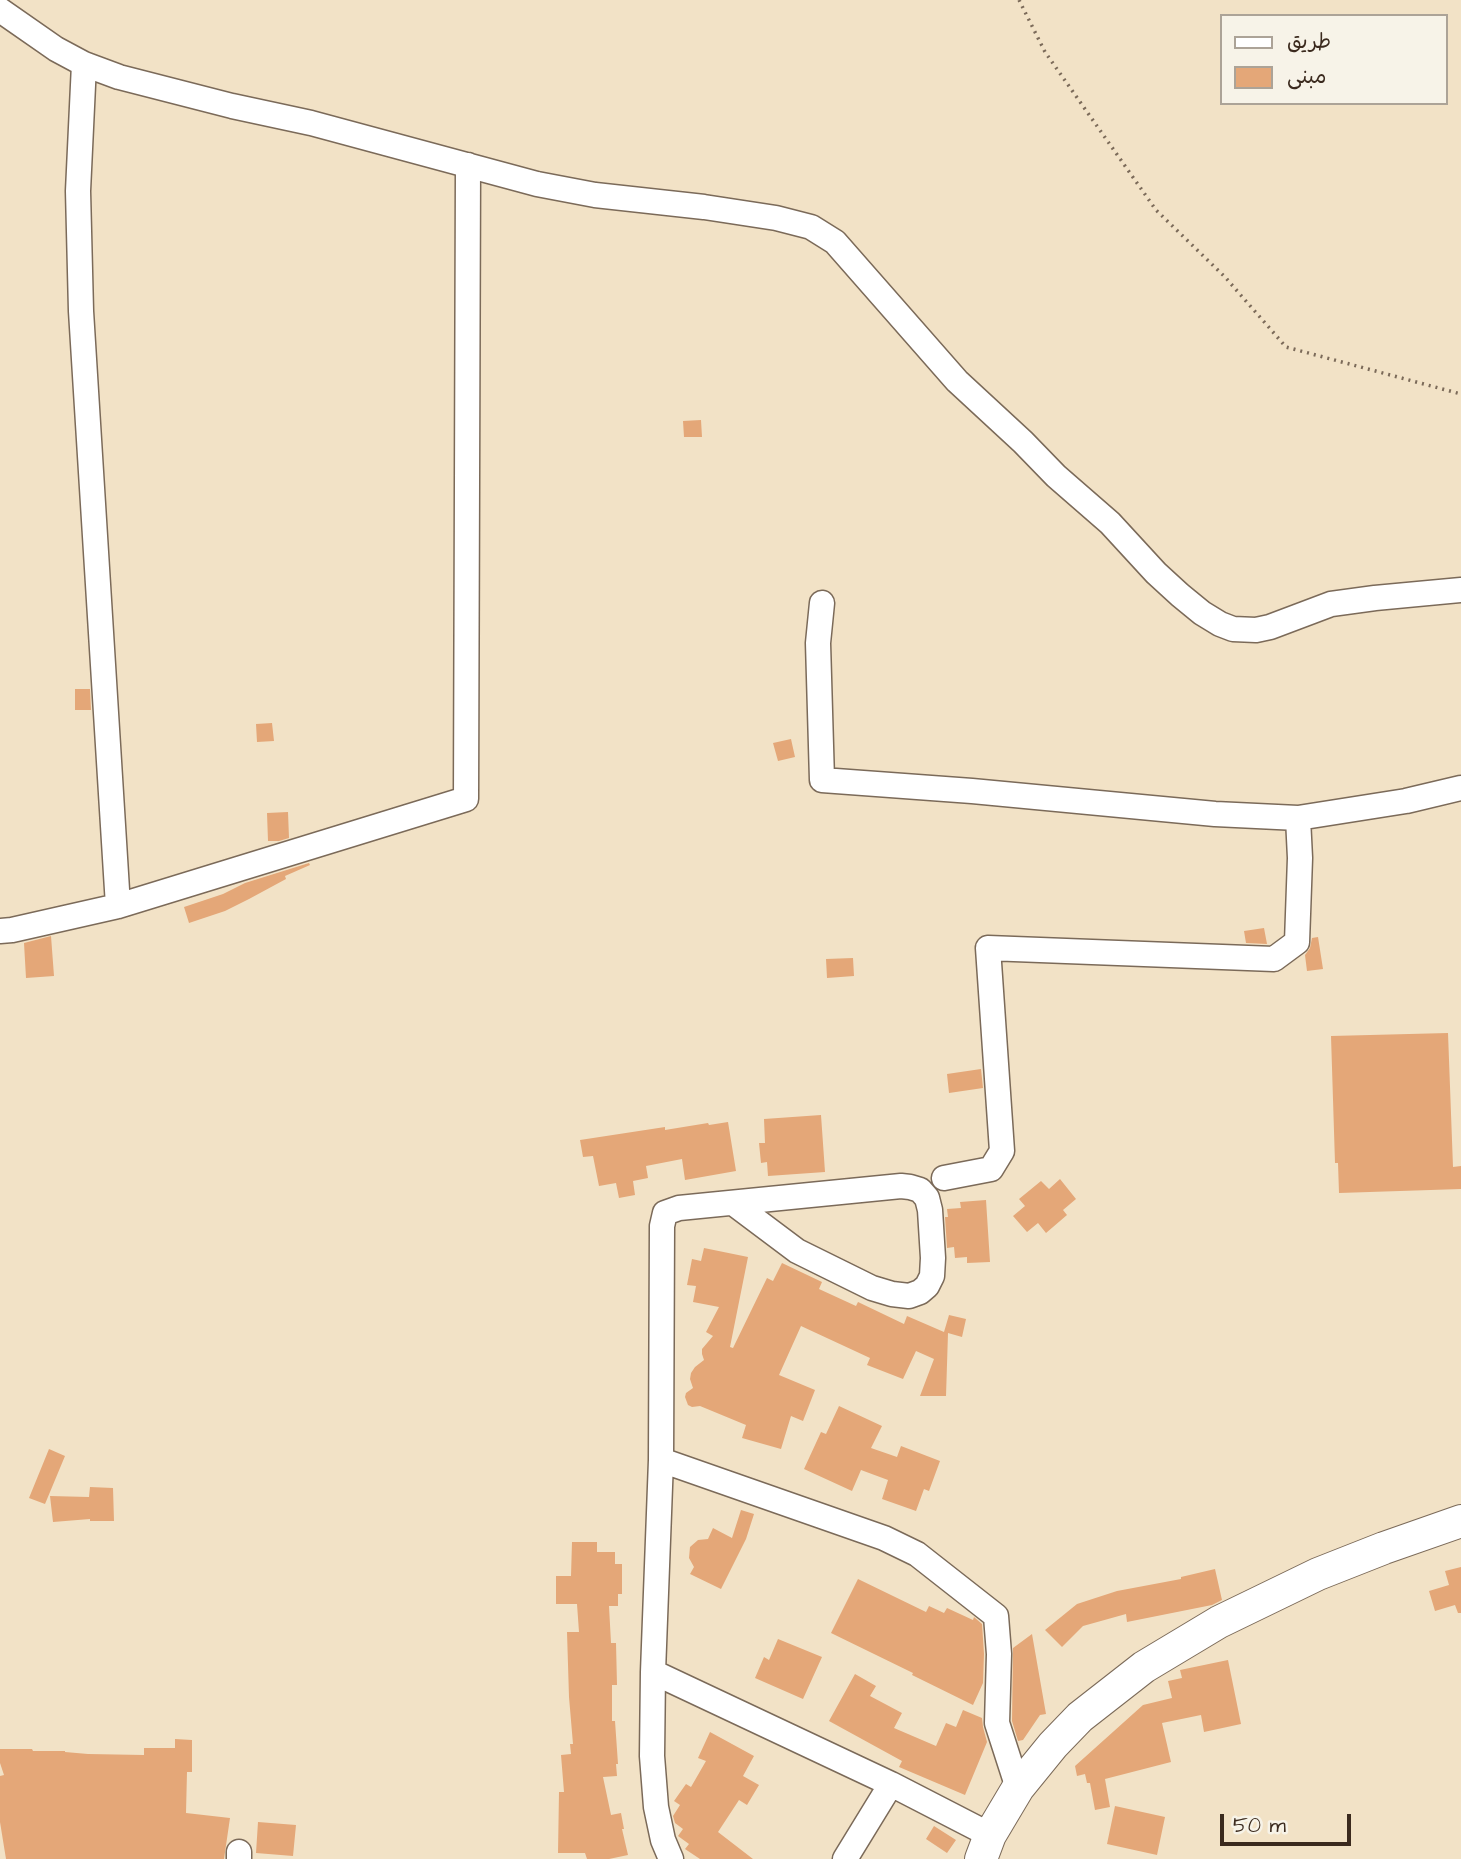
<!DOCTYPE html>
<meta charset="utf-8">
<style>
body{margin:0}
#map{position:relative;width:1461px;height:1859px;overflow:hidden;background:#f2e2c6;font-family:"Architects Daughter","Playpen Sans Arabic",sans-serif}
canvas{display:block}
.legend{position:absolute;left:1220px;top:14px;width:228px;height:91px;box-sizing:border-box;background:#f7f3e8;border:2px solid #aca397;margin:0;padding:9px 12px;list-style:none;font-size:21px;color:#3b2a1e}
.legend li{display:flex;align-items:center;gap:14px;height:35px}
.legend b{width:35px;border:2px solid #aca397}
.scale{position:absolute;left:1220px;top:1814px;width:131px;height:32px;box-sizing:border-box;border:4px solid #3b2a1e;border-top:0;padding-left:9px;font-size:21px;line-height:24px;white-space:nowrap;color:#3b2a1e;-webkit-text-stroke:5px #f7f3e8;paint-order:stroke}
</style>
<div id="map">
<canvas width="1461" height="1859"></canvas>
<ul class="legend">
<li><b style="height:9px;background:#fff"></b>طريق</li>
<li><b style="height:19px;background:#e4a778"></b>مبنى</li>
</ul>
<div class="scale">50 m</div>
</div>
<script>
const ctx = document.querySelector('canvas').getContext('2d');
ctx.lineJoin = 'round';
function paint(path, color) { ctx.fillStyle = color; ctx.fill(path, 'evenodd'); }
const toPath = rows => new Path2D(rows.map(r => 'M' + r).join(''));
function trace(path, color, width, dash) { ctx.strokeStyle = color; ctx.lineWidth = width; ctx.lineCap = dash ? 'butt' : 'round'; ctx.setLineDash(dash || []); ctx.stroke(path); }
const building = toPath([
 [701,420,702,437,684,437,683,421],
 [75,689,90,689,91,710,75,710],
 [272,723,274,741,257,742,256,724],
 [791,739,795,757,778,761,773,743],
 [288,812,289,838,279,841,268,841,267,813],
 [309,863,310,865,285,876,286,879,249,899,225,911,189,923,184,907,223,894,245,883],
 [1264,928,1267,944,1246,943,1244,931],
 [51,936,54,976,26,978,24,943],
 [1318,937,1323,969,1307,971,1305,955,1310,948,1312,938],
 [853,958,854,976,827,978,826,959],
 [1448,1033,1453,1167,1461,1166,1461,1189,1339,1193,1338,1163,1335,1163,1331,1036],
 [981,1069,983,1088,949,1093,947,1074],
 [821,1115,825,1172,768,1176,767,1162,761,1163,759,1143,765,1143,764,1119],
 [728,1122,736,1171,685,1180,682,1159,646,1166,648,1178,633,1181,635,1195,619,1198,616,1183,599,1186,593,1156,583,1157,580,1140,665,1127,665,1130,708,1123,709,1125],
 [1060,1179,1076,1199,1063,1210,1067,1215,1046,1233,1038,1223,1027,1232,1013,1216,1025,1206,1019,1199,1041,1181,1049,1189],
 [986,1200,990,1262,967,1263,967,1257,955,1258,954,1247,947,1248,945,1217,948,1217,947,1209,961,1208,960,1202],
 [704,1248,748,1257,730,1347,733,1348,767,1278,773,1281,782,1263,822,1282,819,1289,856,1306,858,1302,904,1324,907,1316,944,1332,949,1315,966,1319,962,1337,948,1333,946,1396,920,1396,934,1359,916,1351,903,1379,867,1365,870,1358,801,1326,779,1375,815,1390,803,1421,791,1416,781,1449,742,1438,746,1425,700,1406,692,1407,688,1405,685,1397,686,1393,693,1388,690,1379,691,1373,695,1367,704,1360,702,1354,702,1349,713,1336,706,1332,719,1307,693,1302,696,1286,687,1285,692,1259,701,1261],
 [839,1406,882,1426,871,1448,897,1457,901,1446,940,1461,929,1491,924,1489,916,1511,882,1499,888,1480,861,1470,852,1491,804,1469,821,1432,826,1434],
 [49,1449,65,1456,45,1504,29,1498],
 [90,1487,113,1488,114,1521,90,1521,90,1519,53,1522,50,1496,89,1497],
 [741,1510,754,1514,746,1539,721,1589,690,1574,694,1567,689,1558,690,1547,698,1540,708,1539,713,1528,732,1538],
 [572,1542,597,1542,597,1552,615,1552,615,1564,622,1564,622,1594,618,1594,618,1606,609,1606,611,1643,616,1643,617,1685,612,1685,612,1721,615,1721,618,1764,616,1764,617,1776,603,1777,611,1815,621,1813,624,1829,622,1829,628,1855,609,1859,587,1859,585,1853,558,1853,559,1792,564,1792,561,1755,571,1754,570,1744,573,1744,569,1697,567,1632,579,1632,577,1604,556,1604,556,1576,571,1576],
 [1461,1567,1461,1613,1458,1613,1455,1605,1435,1611,1429,1591,1449,1585,1445,1571],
 [1215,1569,1222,1600,1212,1605,1127,1622,1126,1614,1083,1626,1062,1647,1045,1630,1077,1604,1117,1591,1181,1579,1181,1577],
 [858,1579,926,1612,929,1606,944,1613,947,1608,973,1620,974,1617,982,1624,984,1654,983,1683,973,1705,912,1675,913,1673,831,1633],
 [1032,1634,1046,1714,1040,1715,1023,1740,1018,1741,1012,1721,1013,1648],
 [778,1639,822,1657,803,1699,755,1678,764,1657,769,1660],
 [1228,1660,1241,1724,1204,1732,1201,1715,1162,1723,1171,1762,1105,1779,1110,1807,1095,1810,1090,1783,1087,1783,1085,1774,1077,1776,1075,1766,1143,1705,1172,1698,1168,1681,1182,1678,1180,1670],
 [855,1674,876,1686,870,1696,902,1713,894,1728,936,1746,946,1723,956,1727,963,1710,982,1718,983,1727,987,1742,965,1795,899,1767,902,1761,829,1721],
 [710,1732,754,1756,743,1776,759,1785,747,1805,739,1800,718,1832,753,1859,700,1859,685,1849,689,1844,678,1836,683,1829,675,1823,673,1816,680,1805,674,1801,686,1784,691,1787,706,1761,698,1758],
 [175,1739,192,1740,192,1772,187,1772,186,1813,230,1818,224,1859,6,1859,0,1822,0,1776,4,1775,0,1763,0,1749,32,1749,33,1751,65,1751,65,1752,88,1754,144,1755,144,1748,175,1748],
 [1115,1806,1165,1817,1157,1855,1107,1844],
 [258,1822,296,1825,293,1856,256,1853],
 [934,1826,956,1840,947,1853,926,1839]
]);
const path = toPath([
 [1019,0,1045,52,1156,210,1225,277,1286,347,1461,394]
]);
const minor = toPath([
 [0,10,56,49,84,64,119,77,232,106,311,123,537,184,595,195,704,207,776,218,811,227,835,242,957,381,1023,442,1056,476,1110,523,1156,573,1180,595,1202,613,1220,624,1233,629,1256,630,1270,627,1331,604,1375,598,1461,590],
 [84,64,78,191,81,311,118,906],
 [822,603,818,643,822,780,972,791,1215,814,1298,818,1406,801,1461,788],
 [0,931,12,930,118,906,466,799,468,165],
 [944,1178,991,1169,1002,1151,988,948,1274,959,1297,942,1300,858,1298,818],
 [661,1460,884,1538,917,1554,996,1616,999,1654,997,1723,1018,1788],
 [653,1672,891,1784,990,1835],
 [239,1859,239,1852],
 [671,1859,663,1840,656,1807,652,1756,653,1672,661,1460,662,1226,665,1213,679,1208,901,1186,910,1187,920,1190,927,1198,930,1210,933,1258,932,1276,927,1286,920,1292,909,1296,892,1294,872,1288,797,1251,733,1203],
 [845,1859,891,1784]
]);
const major = toPath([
 [981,1859,990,1835,1018,1788,1053,1745,1080,1717,1144,1667,1219,1622,1318,1574,1384,1548,1461,1521]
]);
paint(building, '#e4a778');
trace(minor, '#7b6a59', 27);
trace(major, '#7b6a59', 34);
trace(path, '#7b6a59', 3.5, [2, 5]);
trace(minor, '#fff', 24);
trace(major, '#fff', 32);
</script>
